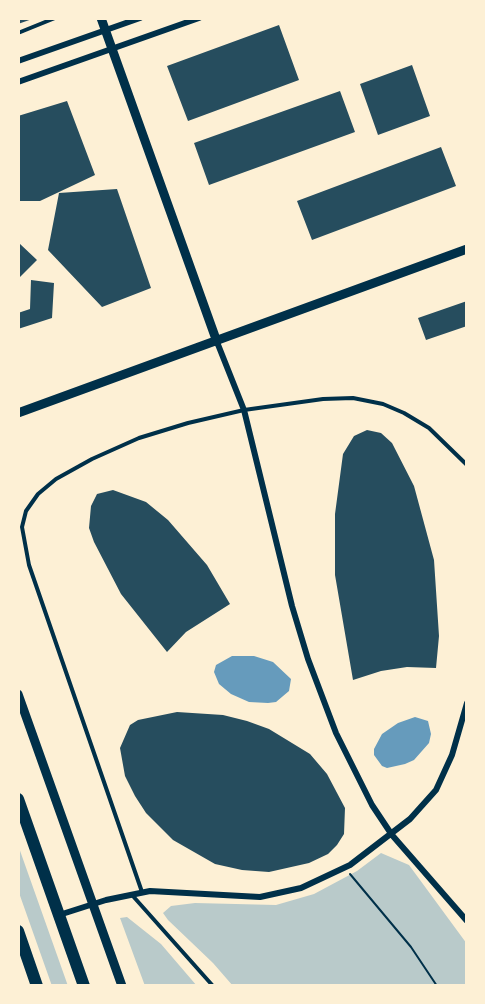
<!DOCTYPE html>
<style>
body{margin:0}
#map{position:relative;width:485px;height:1004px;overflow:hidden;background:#fdf0d5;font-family:"Space Grotesk",sans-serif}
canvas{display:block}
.frame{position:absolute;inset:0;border:20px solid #fdf0d5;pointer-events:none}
</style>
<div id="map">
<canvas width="485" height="1004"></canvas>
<div class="frame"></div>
</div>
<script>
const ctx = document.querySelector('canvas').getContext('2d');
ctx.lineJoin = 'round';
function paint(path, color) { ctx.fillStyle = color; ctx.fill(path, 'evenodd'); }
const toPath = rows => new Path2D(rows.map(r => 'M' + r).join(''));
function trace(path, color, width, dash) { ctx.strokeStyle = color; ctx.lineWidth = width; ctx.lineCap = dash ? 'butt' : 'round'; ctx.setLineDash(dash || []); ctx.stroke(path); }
const green = toPath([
 [18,845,68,986,52,986,18,890],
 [381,853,409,865,467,944,467,986,233,986,213,963,168,920,163,913,171,906,195,903,276,905,314,894,357,871],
 [127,917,161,944,197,986,145,986,120,918]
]);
const water = toPath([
 [232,656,254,656,273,662,291,679,289,691,276,702,268,703,249,702,231,694,219,684,214,672,216,665],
 [415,717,428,721,431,734,429,743,414,760,405,764,387,768,382,766,374,755,374,749,382,734,398,723]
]);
const building = toPath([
 [18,18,35,18,18,24],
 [279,25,299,80,188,121,167,66],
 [412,65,430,116,378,135,360,84],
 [340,91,355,132,209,185,194,143],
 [67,101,95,175,40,201,18,201,18,116],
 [441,147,456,186,312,240,297,201],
 [117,189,151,288,102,307,48,250,59,193],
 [19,243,37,260,18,279,18,244],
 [31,280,54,283,52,318,18,329,18,313,30,309],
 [467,301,467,326,426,340,418,318],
 [367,430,381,433,392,443,414,486,434,560,439,636,436,668,407,667,381,671,353,680,335,575,335,514,343,454,354,436],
 [113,490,146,502,168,520,207,565,230,604,186,632,167,652,121,594,94,542,89,528,91,506,97,494],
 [177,712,223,715,247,721,269,729,310,754,327,774,345,808,344,834,337,845,328,854,309,863,269,872,242,870,215,864,173,840,146,813,135,796,125,776,120,748,130,725,138,720]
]);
const path = toPath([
 [350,874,411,947,437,986]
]);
const service = toPath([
 [18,33,55,18],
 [142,892,29,565,22,527,26,511,38,494,56,479,92,459,139,438,188,423,244,410,323,399,353,398,383,404,404,413,429,428,467,465],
 [132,895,213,986]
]);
const minor = toPath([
 [18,61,140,18],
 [18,82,199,18],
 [217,342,244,410,292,606,308,659,336,733,372,805,392,835,467,921],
 [59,915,106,900,150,891,260,897,301,888,350,865,410,819,436,790,452,755,467,703]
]);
const tertiary = toPath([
 [101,18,217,342],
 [18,413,467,249],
 [18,694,122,986]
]);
const primary = toPath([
 [18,799,84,986],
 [18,931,37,986]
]);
paint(green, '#b9caca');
paint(water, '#669bbc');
paint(building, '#264d5e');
trace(path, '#003049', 2);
trace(service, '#003049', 4);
trace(minor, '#003049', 6);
trace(tertiary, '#003049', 9);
trace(primary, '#003049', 12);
</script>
